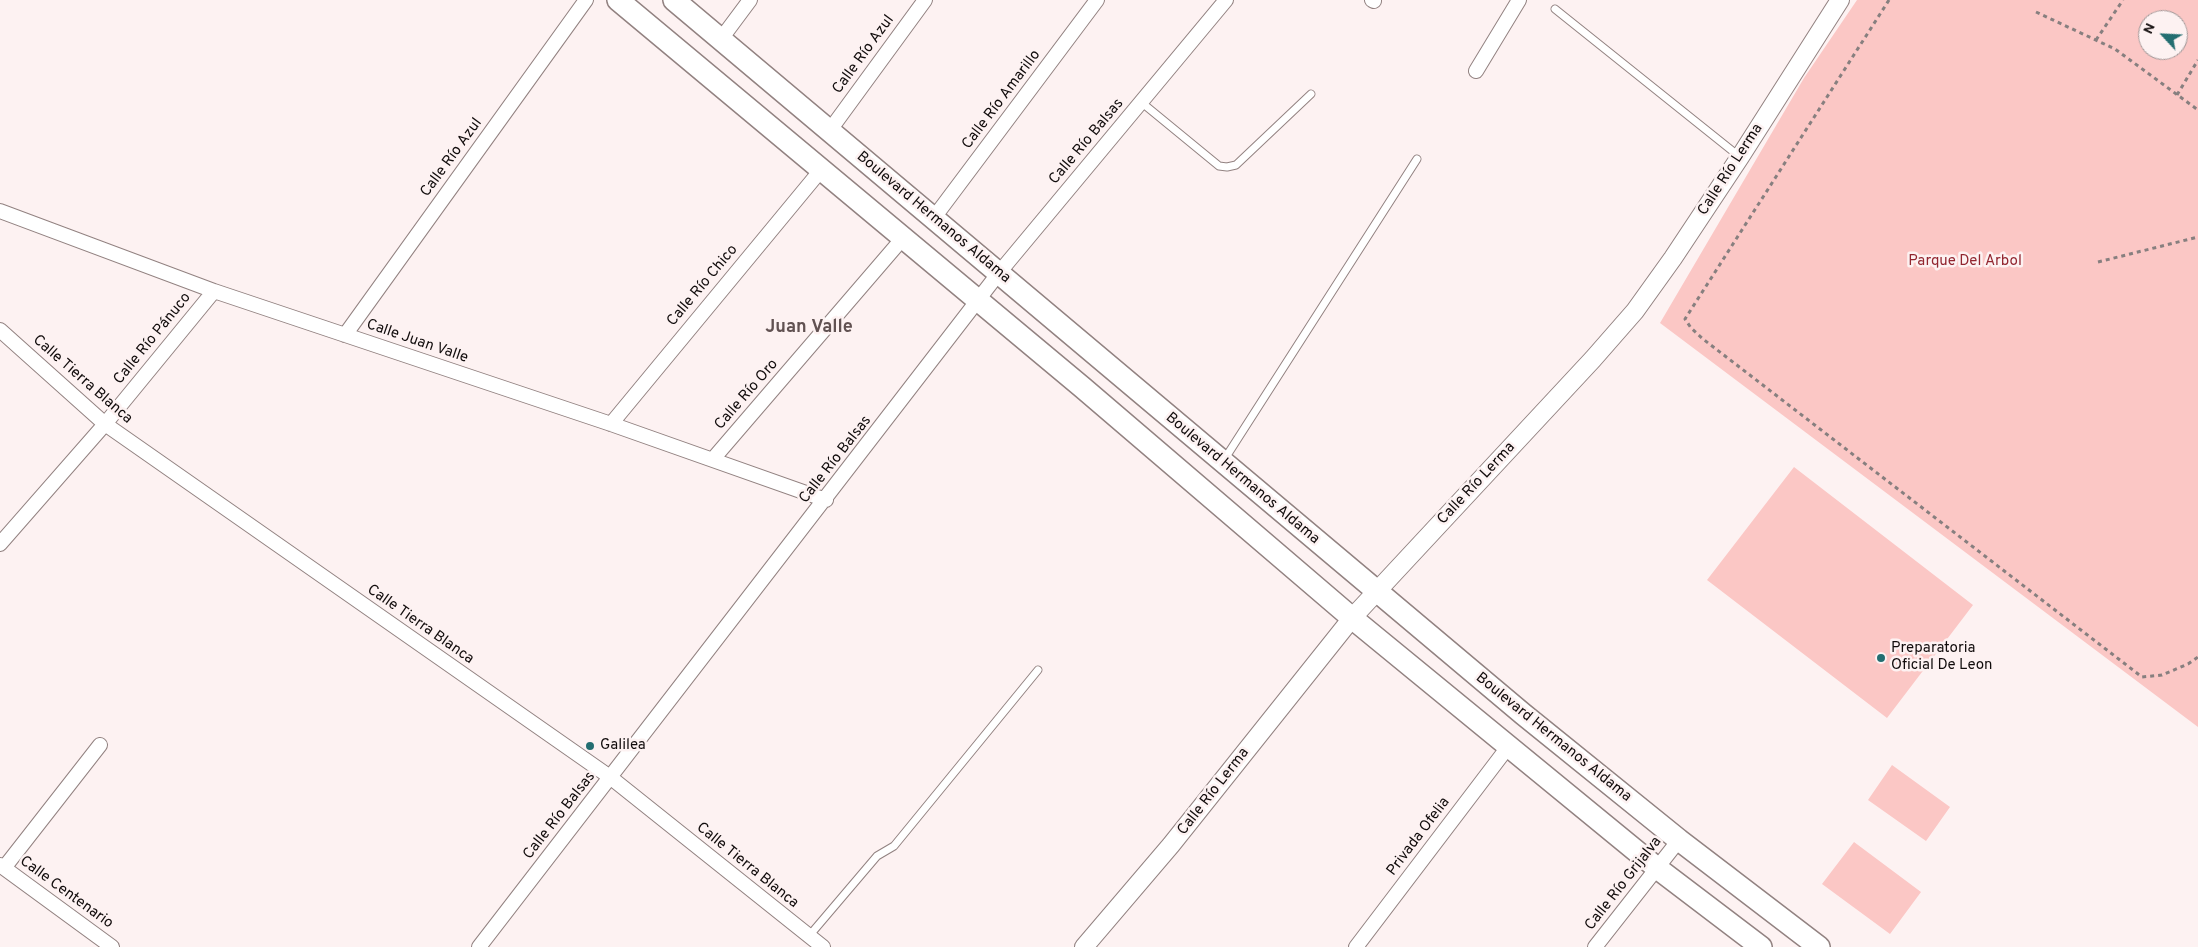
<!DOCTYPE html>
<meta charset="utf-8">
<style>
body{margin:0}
#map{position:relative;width:2198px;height:947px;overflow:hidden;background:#fdf2f2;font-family:Overpass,sans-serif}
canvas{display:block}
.north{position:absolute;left:2138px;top:10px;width:50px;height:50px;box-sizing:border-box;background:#fdf2f2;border:1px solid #9f9696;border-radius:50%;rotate:295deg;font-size:14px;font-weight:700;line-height:20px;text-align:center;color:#110c0c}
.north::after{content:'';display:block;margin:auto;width:18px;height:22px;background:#236e71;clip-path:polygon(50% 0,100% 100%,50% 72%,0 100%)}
</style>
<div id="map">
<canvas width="2198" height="947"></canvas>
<div class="north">N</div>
</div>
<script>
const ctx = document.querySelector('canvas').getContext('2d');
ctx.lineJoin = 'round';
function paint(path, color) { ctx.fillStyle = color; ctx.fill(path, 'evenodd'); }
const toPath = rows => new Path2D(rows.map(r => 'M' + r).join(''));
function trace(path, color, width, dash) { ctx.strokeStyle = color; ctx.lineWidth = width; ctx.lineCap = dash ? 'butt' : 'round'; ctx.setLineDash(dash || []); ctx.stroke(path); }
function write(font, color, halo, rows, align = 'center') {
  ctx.font = font + ' Overpass,sans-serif'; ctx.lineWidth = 5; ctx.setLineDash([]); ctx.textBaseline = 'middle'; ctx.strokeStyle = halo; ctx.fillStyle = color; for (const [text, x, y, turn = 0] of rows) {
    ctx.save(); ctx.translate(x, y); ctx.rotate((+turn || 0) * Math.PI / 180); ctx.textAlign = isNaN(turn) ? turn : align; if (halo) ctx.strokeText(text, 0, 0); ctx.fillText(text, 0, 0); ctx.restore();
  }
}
const green = toPath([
 [1857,0,2198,0,2198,727,1660,323,1804,78],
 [2148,20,2178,20,2178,50,2148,50],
 [1794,467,1973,605,1887,718,1707,580],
 [1892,765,1950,807,1926,841,1868,800],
 [1854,842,1921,892,1890,934,1822,884]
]);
const path = toPath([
 [1889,0,1685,319,1691,328,1703,339,2142,677,2162,675,2188,664,2198,657],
 [2036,12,2115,49,2198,110],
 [2096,40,2123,0],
 [2177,95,2198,60],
 [2098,262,2198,237]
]);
const service = toPath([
 [1555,9,1740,157],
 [1141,102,1219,166,1227,167,1236,165,1311,94],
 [1224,460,1417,159],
 [809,936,877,856,894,846,1038,670]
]);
const minor = toPath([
 [1372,0,1374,1],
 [721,39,750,0],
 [1476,71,1519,0],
 [830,130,925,0],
 [0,211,214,291,611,424,826,500],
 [933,219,1097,0],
 [0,330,105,424,610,777,823,947],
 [345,335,586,0],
 [611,424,821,170],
 [713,459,903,238],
 [0,544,105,424,214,291],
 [0,865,112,947],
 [4,868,100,745],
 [479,947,998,274,1226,0],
 [1356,947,1508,747],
 [1595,947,1679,840]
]);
const tertiary = toPath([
 [1084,947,1171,845,1352,618,1593,359,1635,311,1673,258,1740,157,1840,0]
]);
const primary = toPath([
 [618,0,1082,387,1352,618,1657,868,1761,947],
 [674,0,1523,714,1679,840,1819,947]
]);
const markers = [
 [1881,658,5,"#236e71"],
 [590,746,5,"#236e71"]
];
const streetNames = [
 ["Calle Río Azul",864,55,-54],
 ["Calle Río Amarillo",1002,100,-53],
 ["Calle Río Balsas",1087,142,-50],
 ["Calle Río Azul",452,158,-54],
 ["Calle Río Lerma",1731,170,-57],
 ["Boulevard Hermanos Aldama",933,218,40],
 ["Calle Río Chico",703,286,-50],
 ["Calle Río Pánuco",153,339,-51],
 ["Calle Juan Valle",417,342,19],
 ["Calle Tierra Blanca",82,380,41],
 ["Calle Río Oro",747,395,-49],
 ["Calle Río Balsas",836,460,-52],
 ["Boulevard Hermanos Aldama",1242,479,40],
 ["Calle Río Lerma",1477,484,-47],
 ["Calle Tierra Blanca",420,625,35],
 ["Boulevard Hermanos Aldama",1553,738,39],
 ["Calle Río Lerma",1214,792,-52],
 ["Calle Río Balsas",560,816,-52],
 ["Privada Ofelia",1419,837,-53],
 ["Calle Tierra Blanca",747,866,39],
 ["Calle Río Grijalva",1624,884,-52],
 ["Calle Centenario",66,893,36]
];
const parkNames = [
 ["Parque Del Arbol",1965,262]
];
const poiNames = [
 ["Preparatoria",1891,649],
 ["Oficial De Leon",1891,666],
 ["Galilea",600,746]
];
const quarterNames = [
 ["Juan Valle",809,328]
];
paint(green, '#fbc7c5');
trace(service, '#928281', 9);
trace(minor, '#928281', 16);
trace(tertiary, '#928281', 20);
trace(primary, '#928281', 24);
trace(path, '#877f7f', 3, [4, 4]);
trace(service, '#fff', 7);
trace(minor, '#fff', 14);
trace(tertiary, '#fff', 18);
trace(primary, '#fff', 21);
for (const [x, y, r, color] of markers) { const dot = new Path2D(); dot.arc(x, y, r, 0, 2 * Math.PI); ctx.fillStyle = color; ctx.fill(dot); trace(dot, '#fdf2f2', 2); }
write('15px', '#110c0c', '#fdf2f2', streetNames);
write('15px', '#922630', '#fdf2f2', parkNames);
write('15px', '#110c0c', '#fdf2f2', poiNames, 'left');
write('bold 18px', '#615252', '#fdf2f2', quarterNames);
</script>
